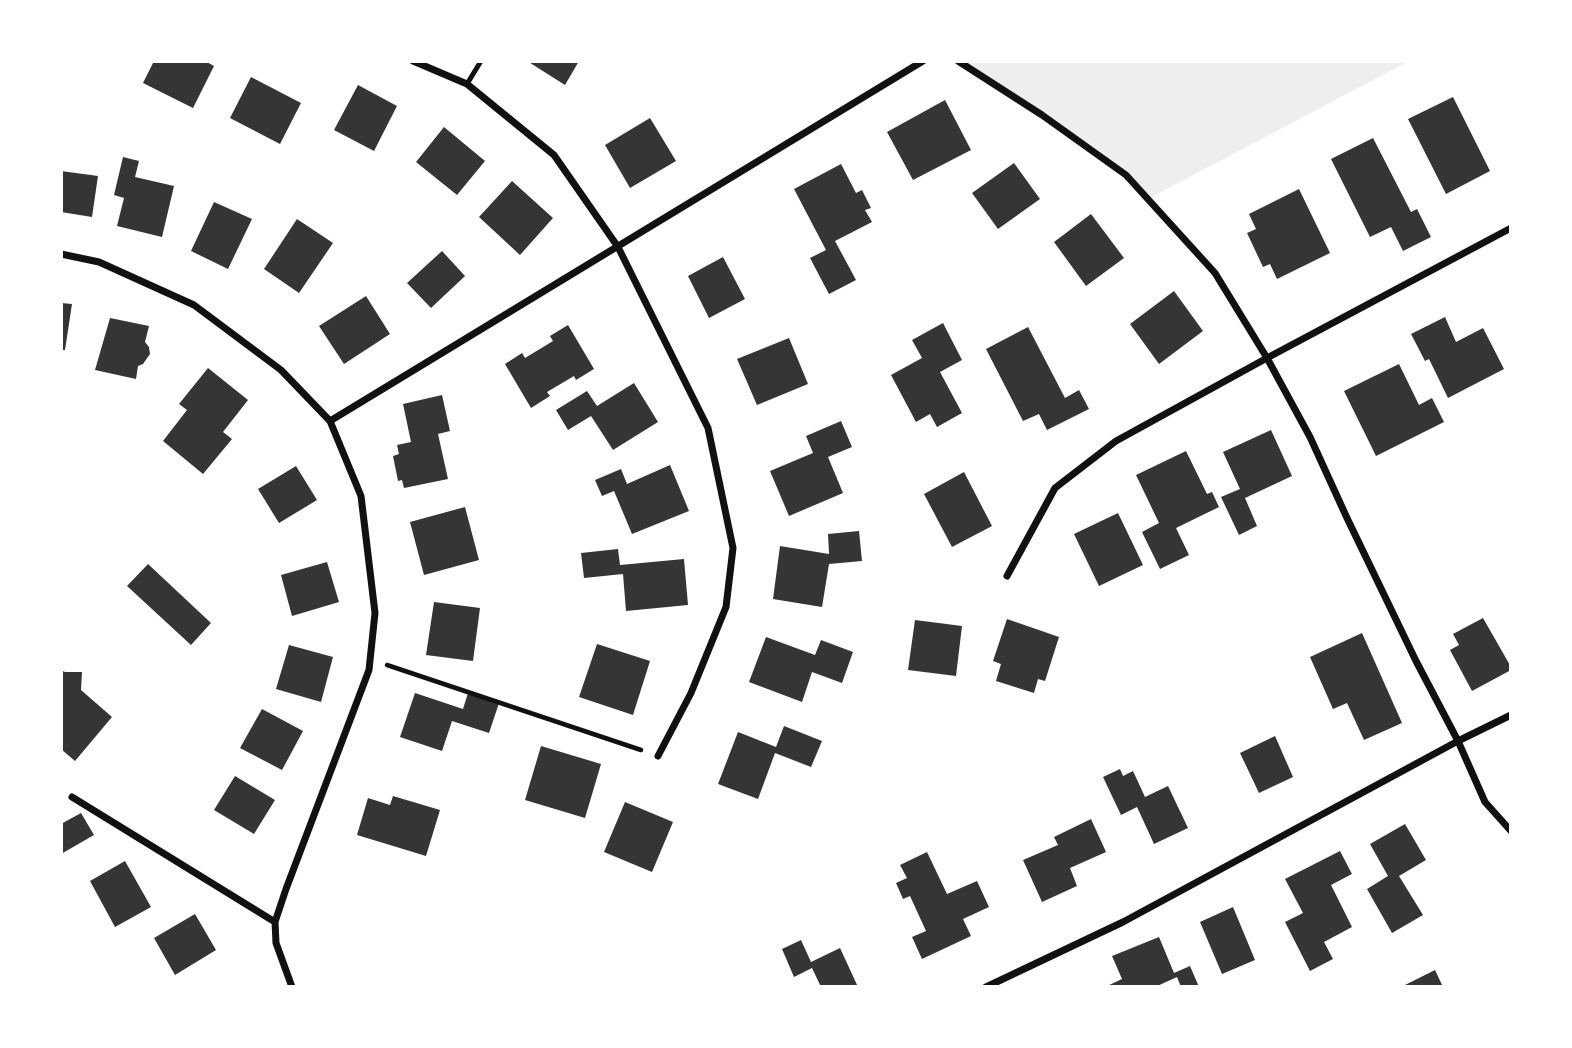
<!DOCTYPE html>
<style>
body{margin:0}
#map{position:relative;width:1572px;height:1048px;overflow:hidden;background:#fff;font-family:Manrope,sans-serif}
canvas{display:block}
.frame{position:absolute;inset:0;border:63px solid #fff;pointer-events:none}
</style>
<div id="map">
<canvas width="1572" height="1048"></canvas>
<div class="frame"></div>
</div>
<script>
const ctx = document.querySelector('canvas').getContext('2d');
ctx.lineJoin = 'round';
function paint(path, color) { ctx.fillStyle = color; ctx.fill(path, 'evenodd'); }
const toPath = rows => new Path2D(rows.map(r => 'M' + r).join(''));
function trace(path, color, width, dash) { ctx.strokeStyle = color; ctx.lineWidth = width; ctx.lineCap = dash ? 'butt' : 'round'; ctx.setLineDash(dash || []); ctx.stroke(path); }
const green = toPath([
 [965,61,1409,61,1146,200,1096,149,974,75]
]);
const building = toPath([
 [154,61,205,61,214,66,193,108,143,83],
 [527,61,579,61,565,85],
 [251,77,301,103,280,144,230,118],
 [358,85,397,106,374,151,334,130],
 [1453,97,1490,171,1446,194,1408,119],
 [945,100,971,150,913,180,887,132],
 [650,118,676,161,630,188,605,145],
 [444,127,485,161,457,195,416,162],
 [1373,138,1411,212,1417,209,1431,237,1403,251,1391,227,1370,237,1331,159],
 [123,157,139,161,135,177,174,186,162,237,117,226,124,198,114,195],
 [1014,163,1040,199,998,229,972,193],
 [841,164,856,193,862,190,871,208,865,210,872,222,835,241,856,280,829,294,810,258,826,250,794,189],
 [61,171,98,176,92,217,61,212],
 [512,181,553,218,520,255,479,217],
 [1299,189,1330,253,1277,279,1270,264,1263,267,1247,233,1256,229,1249,214],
 [214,202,252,219,228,269,191,251],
 [1091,214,1124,258,1086,286,1054,242],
 [297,219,333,243,299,293,264,269],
 [442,251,465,276,431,308,407,283],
 [723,257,745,299,709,318,688,276],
 [1174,291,1203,331,1159,364,1130,324],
 [366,296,390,334,344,364,319,326],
 [61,303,72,304,65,350,61,350],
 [1445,317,1456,342,1483,328,1504,369,1448,398,1429,359,1425,361,1411,334],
 [110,318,149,326,145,342,149,347,150,354,143,364,138,366,136,379,95,370],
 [943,323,962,360,940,372,962,413,937,427,930,414,916,422,891,375,922,358,912,340],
 [568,325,594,369,576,380,574,376,547,392,550,396,531,408,505,364,522,353,525,358,553,341,550,336],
 [1028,327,1065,398,1079,390,1089,409,1047,430,1039,414,1023,421,986,349],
 [789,338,808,384,757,405,737,359],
 [1399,364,1419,405,1432,398,1444,422,1376,456,1344,391],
 [208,368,248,400,223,432,232,439,203,474,163,441,187,410,179,404],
 [634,383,658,422,613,450,591,416,568,430,556,410,587,391,597,406],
 [442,395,450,431,438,434,448,479,404,488,402,480,398,481,393,456,399,454,397,445,411,442,403,404],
 [841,421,852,447,828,457,843,493,789,516,770,471,813,453,806,436],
 [1271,430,1292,476,1245,498,1257,526,1239,535,1221,497,1240,489,1223,452],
 [1186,451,1207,494,1212,492,1219,507,1176,528,1189,555,1160,569,1142,532,1159,523,1136,475],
 [670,465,689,511,632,534,614,491,602,496,595,480,621,469,627,484],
 [296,466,317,500,279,523,258,489],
 [964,472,992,526,952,547,924,494],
 [465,507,479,560,424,575,410,522],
 [1118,513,1143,565,1099,586,1074,534],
 [859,531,862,561,829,564,822,607,773,599,780,546,829,554,828,534],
 [618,549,620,565,684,559,688,605,626,611,623,574,584,578,581,553],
 [327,562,339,602,292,616,281,575],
 [148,564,211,623,191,645,127,586],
 [434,602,480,608,473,661,426,655],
 [1483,618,1511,667,1511,670,1472,691,1450,650,1459,645,1453,634],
 [1007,619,1059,637,1045,681,1038,679,1034,693,996,681,1001,664,993,661],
 [915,620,962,626,956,676,908,670],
 [1362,633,1402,723,1364,740,1347,703,1333,709,1310,657],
 [766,637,815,655,821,640,853,652,842,683,812,672,802,702,749,682],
 [597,644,650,661,633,715,579,697],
 [289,645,333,657,321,702,276,689],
 [61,670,65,672,82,672,81,690,112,717,75,761,61,749],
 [415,693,463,709,468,693,499,703,489,733,452,721,442,751,400,737],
 [262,709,303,731,282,770,240,748],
 [784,726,822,741,811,767,775,753,758,799,718,784,738,732,776,747],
 [1275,736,1293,777,1259,793,1240,753],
 [541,746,601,764,585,818,525,800],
 [1120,769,1123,776,1133,771,1145,797,1168,786,1188,828,1154,844,1137,807,1121,815,1103,777],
 [235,776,275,800,254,834,214,810],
 [393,796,440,810,426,856,357,835,368,798,390,805],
 [625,802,673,822,652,872,604,852],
 [81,813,94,835,61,854,61,824],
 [1091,819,1106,852,1070,868,1077,886,1042,902,1023,860,1058,845,1054,837],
 [1405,824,1426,860,1399,876,1423,915,1392,933,1367,889,1388,876,1370,844],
 [1340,851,1352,874,1331,885,1352,927,1324,942,1333,959,1310,971,1285,922,1303,913,1285,879],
 [927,852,947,894,977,881,989,907,963,919,971,936,922,959,912,937,926,931,910,896,903,899,896,883,907,878,900,865],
 [125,861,151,907,115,927,90,881],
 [1233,907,1255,960,1222,974,1200,922],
 [195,914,216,950,175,975,154,938],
 [1159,937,1174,973,1190,966,1199,987,1181,987,1177,977,1155,987,1105,987,1122,979,1112,956],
 [801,940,811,962,840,948,858,987,821,987,812,968,794,977,782,949],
 [1435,970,1443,987,1401,987]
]);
const path = toPath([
 [387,665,641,750]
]);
const service = toPath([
 [467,84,481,61]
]);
const minor = toPath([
 [413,61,467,84,554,155,618,247,708,428,733,548,726,607,691,693,658,756],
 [958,61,1042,115,1126,175,1215,273,1267,358,1310,437,1347,518,1416,661,1458,741,1485,802,1511,831],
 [61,254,99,262,194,305,281,370,330,421,361,496,375,613,369,670,286,889,275,922,276,943,292,987],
 [330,421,923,61],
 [1007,576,1055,488,1116,441,1267,358,1511,228],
 [72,797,275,922],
 [986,987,1123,922,1458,741,1511,715]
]);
paint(green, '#eee');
paint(building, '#353535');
trace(path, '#111', 4.5);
trace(service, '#111', 5);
trace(minor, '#111', 7);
</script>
